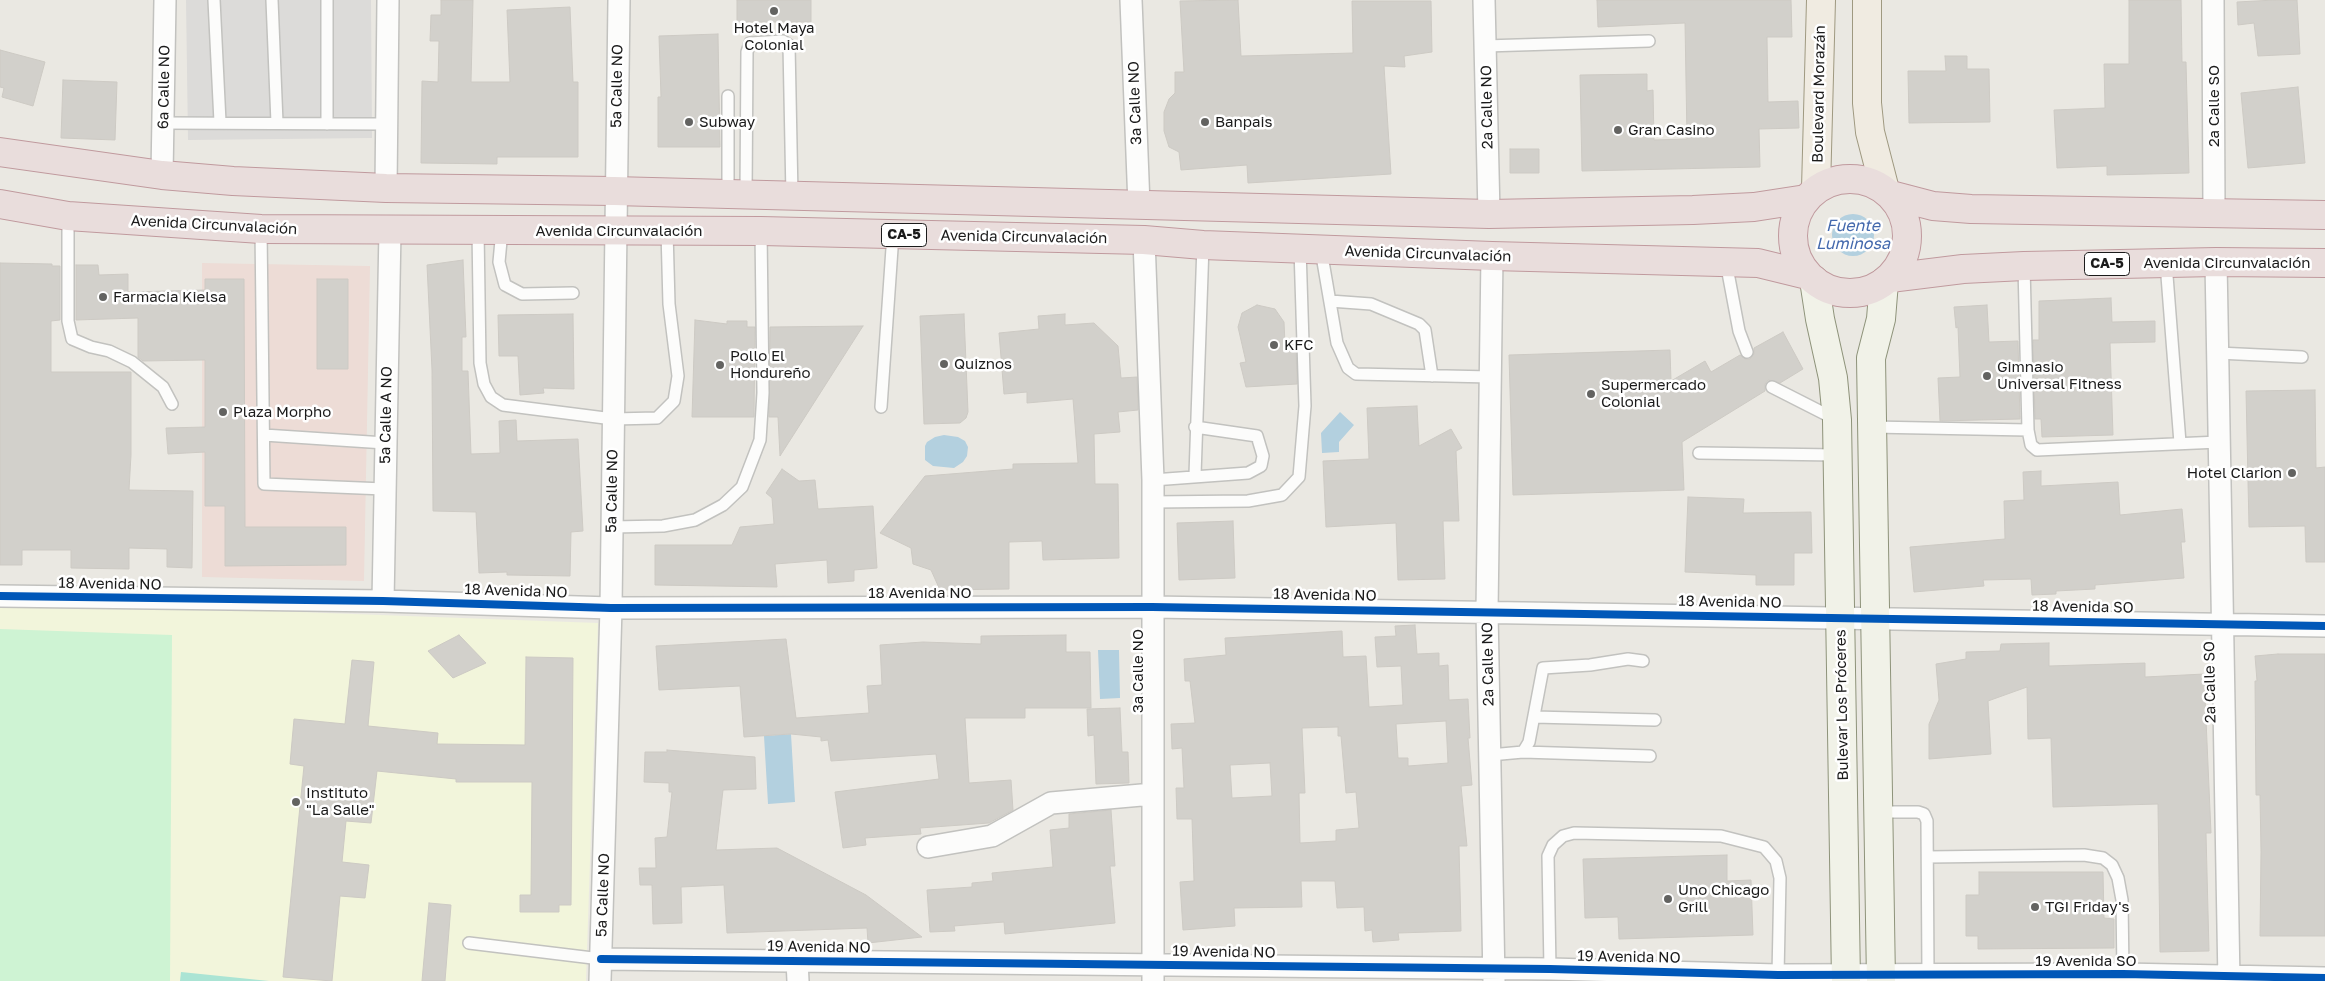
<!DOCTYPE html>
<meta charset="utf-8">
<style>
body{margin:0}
canvas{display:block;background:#eae8e2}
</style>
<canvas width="2325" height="981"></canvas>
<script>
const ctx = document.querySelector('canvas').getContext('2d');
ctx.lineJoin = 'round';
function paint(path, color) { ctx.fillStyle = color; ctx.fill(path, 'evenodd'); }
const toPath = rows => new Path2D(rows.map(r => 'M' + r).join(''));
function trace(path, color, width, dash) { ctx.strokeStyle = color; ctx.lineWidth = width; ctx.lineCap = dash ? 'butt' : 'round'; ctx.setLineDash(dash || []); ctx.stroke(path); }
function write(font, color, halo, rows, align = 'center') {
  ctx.font = font + ' "Golos Text",sans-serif'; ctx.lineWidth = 5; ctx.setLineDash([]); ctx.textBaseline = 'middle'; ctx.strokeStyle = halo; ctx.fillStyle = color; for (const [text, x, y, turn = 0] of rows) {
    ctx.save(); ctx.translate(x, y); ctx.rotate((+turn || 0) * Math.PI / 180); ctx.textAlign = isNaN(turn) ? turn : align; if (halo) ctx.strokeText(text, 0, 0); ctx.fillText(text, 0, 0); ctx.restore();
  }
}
const commercial = toPath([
 [202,263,370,266,364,581,202,577]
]);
const education = toPath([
 [0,601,598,623,586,981,0,981]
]);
const park = toPath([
 [0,629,172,635,170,981,0,981]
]);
const pitch = toPath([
 [181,972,269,981,180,981]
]);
const parking = toPath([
 [186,0,371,0,372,138,188,140]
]);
const water = toPath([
 '1832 235a21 21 0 1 1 42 0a21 21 0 1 1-42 0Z',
 [1340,412,1354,425,1339,442,1339,452,1322,453,1321,433],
 [944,435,958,437,965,441,968,447,967,456,963,462,954,468,933,466,925,460,925,446,927,442,935,437],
 [1098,650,1119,650,1120,698,1100,699],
 [791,734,795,802,768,804,764,736]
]);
const building = toPath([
 [441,0,473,0,471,82,510,82,507,10,570,7,573,82,578,82,578,157,497,157,497,164,421,163,422,81,438,82,439,41,430,41,431,15,441,15,441,0],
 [737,0,811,0,811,22,737,22,737,0],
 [1238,0,1241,56,1353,53,1352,1,1431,1,1432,52,1404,56,1405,67,1384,66,1391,174,1248,183,1247,165,1181,170,1179,152,1169,147,1164,131,1164,112,1169,99,1175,93,1175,72,1184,72,1180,1,1238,0],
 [1597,0,1791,0,1792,37,1767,37,1768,102,1798,101,1799,128,1759,129,1760,167,1582,171,1580,75,1647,74,1647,91,1653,90,1654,140,1687,139,1685,23,1598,27,1597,0],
 [2129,0,2181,0,2182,62,2186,62,2189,173,2107,175,2107,166,2057,168,2054,110,2105,108,2104,64,2129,64,2129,0],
 [2275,0,2297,0,2300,54,2258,56,2254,23,2238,25,2237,2,2275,0],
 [718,34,720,147,658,147,658,97,661,97,659,36,718,34],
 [0,50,45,62,33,106,2,97,4,88,0,87,0,50],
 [1945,56,1967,56,1967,69,1989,69,1990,122,1909,123,1908,71,1946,71,1945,56],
 [63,80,117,82,115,140,61,138,63,80],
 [2298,87,2305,163,2248,168,2241,93,2298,87],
 [1510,149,1539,149,1539,173,1510,173,1510,149],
 [463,260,466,337,462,337,462,371,468,371,471,454,500,453,499,421,516,420,517,441,578,439,583,531,571,532,570,576,507,575,507,572,479,573,476,512,433,511,432,370,427,265,463,260],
 [0,263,52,264,52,266,60,266,60,320,51,321,51,372,131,372,131,455,129,490,193,491,192,568,167,567,167,549,129,548,129,569,71,568,71,550,22,550,22,565,0,565,0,263],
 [76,265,98,265,99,275,128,274,128,292,205,290,205,279,244,279,245,527,346,527,346,565,225,566,225,506,205,506,205,452,168,454,166,428,205,427,205,360,143,361,138,357,138,318,76,320,76,265],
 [317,279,348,279,348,369,317,369,317,279],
 [2111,298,2112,322,2155,321,2155,342,2110,343,2113,435,2042,437,2041,419,2035,419,2033,340,2039,340,2039,301,2111,298],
 [1257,305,1275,309,1284,322,1285,344,1296,344,1297,384,1246,387,1240,363,1246,362,1238,327,1242,313,1257,305],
 [1987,305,1989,342,2018,341,2020,419,1940,421,1938,378,1960,377,1958,327,1956,328,1954,307,1987,305],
 [573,314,574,389,543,388,544,393,520,395,518,356,499,356,498,315,573,314],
 [964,314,968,412,966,418,960,423,924,424,920,316,964,314],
 [1065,314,1065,325,1094,323,1118,346,1121,378,1137,377,1138,410,1118,412,1120,432,1094,434,1095,484,1118,484,1119,558,1043,560,1042,541,1009,542,1009,589,940,590,931,570,913,564,911,548,880,533,925,476,1013,469,1013,464,1078,463,1073,399,1027,403,1027,392,1004,394,999,333,1039,329,1038,316,1065,314],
 [695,320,727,324,727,321,747,321,747,327,755,327,754,417,692,417,695,320],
 [863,326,840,362,780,456,778,417,769,417,770,327,863,326],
 [1783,332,1803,369,1780,383,1768,380,1765,384,1765,391,1682,442,1684,490,1513,495,1509,355,1670,350,1671,381,1705,361,1711,372,1740,355,1745,359,1750,359,1754,354,1754,348,1783,332],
 [2315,390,2316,468,2325,467,2325,562,2306,562,2305,526,2249,527,2246,391,2315,390],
 [1417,406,1419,446,1451,429,1462,448,1456,451,1459,521,1443,521,1445,579,1398,580,1396,523,1326,527,1323,461,1369,459,1367,408,1417,406],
 [782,469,799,481,815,480,818,509,873,506,877,568,854,570,854,581,828,583,827,560,775,564,777,587,655,585,655,545,732,545,740,527,774,524,772,498,766,493,782,469],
 [2041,471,2041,486,2118,482,2120,515,2182,509,2185,542,2181,542,2184,578,2095,585,2095,589,2056,591,2056,594,2032,595,2031,579,1983,580,1984,586,1914,592,1910,547,2005,539,2004,501,2024,500,2023,472,2041,471],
 [1688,497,1744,499,1743,513,1811,512,1812,553,1794,553,1794,585,1756,585,1756,575,1685,572,1688,497],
 [1233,521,1235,578,1179,580,1177,523,1233,521],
 [1415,625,1417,654,1439,653,1439,666,1448,665,1449,700,1468,699,1470,738,1468,738,1472,785,1461,786,1467,846,1459,846,1461,931,1398,933,1399,940,1373,942,1372,930,1365,931,1364,907,1337,908,1335,881,1301,881,1302,907,1234,908,1235,926,1183,930,1180,882,1194,881,1192,819,1177,819,1176,788,1184,788,1182,748,1172,749,1171,724,1195,723,1190,681,1185,681,1184,659,1226,655,1225,638,1342,631,1343,657,1366,656,1369,707,1403,705,1401,666,1377,667,1375,637,1396,636,1395,626,1415,625],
 [1446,721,1448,763,1408,766,1408,758,1398,758,1396,724,1446,721],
 [1338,727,1338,736,1341,736,1346,793,1356,792,1359,828,1336,830,1336,841,1300,843,1299,793,1305,793,1302,728,1338,727],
 [1270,763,1272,796,1232,798,1230,765,1270,763],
 [459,635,486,663,453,678,428,651,459,635],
 [1066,635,1066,652,1090,652,1091,708,1025,708,1025,718,965,718,969,783,1011,780,1013,810,989,823,920,828,921,834,865,838,866,845,843,848,835,792,939,779,936,754,831,761,828,740,821,741,821,737,791,734,744,737,740,686,659,690,656,646,786,639,796,718,869,713,867,686,882,685,880,645,923,642,981,644,981,636,1066,635],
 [2049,643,2049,666,2145,663,2145,677,2204,674,2211,833,2206,833,2209,951,2160,952,2158,804,2053,807,2051,738,2028,739,2027,687,1988,701,1991,754,1929,759,1929,724,1939,700,1936,664,1966,659,1966,652,2000,651,2001,644,2049,643],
 [2278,654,2325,654,2325,936,2260,936,2261,852,2260,795,2256,795,2255,681,2257,681,2255,656,2278,654],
 [526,657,573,658,571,905,559,905,559,912,520,912,520,895,531,895,532,782,456,782,456,779,377,771,371,823,346,821,342,862,369,865,365,898,340,896,332,981,283,977,304,766,290,764,294,719,345,724,352,660,374,662,368,726,438,733,437,744,525,745,526,657],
 [1120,708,1122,752,1128,752,1129,783,1096,784,1094,735,1088,736,1087,709,1120,708],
 [667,750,755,757,756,789,723,790,716,850,777,848,866,895,922,937,868,943,867,928,727,933,724,885,681,887,682,923,653,924,652,885,640,885,639,868,656,868,655,838,667,837,672,792,669,792,669,783,644,782,645,752,667,752,667,750],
 [1111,810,1115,866,1110,866,1115,923,1005,934,1004,922,954,926,955,931,930,932,927,890,972,887,972,883,993,881,992,873,1053,867,1050,830,1069,828,1069,814,1111,810],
 [1727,855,1727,881,1751,880,1753,935,1619,939,1618,917,1585,918,1583,859,1727,855],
 [1979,872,2103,872,2104,918,2114,919,2114,948,1978,949,1978,936,1966,936,1966,895,1979,895,1979,872],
 [429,903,451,905,445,981,422,981,429,903]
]);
const lane = toPath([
 [214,0,220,122],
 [272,0,277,123],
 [1485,46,1649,41],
 [163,123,387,124],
 [327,124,327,0],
 [728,194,728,96],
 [746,195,747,52,750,43,783,41,789,45,792,196],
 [68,216,68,321,72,339,91,347,109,351,132,362,163,387,172,404],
 [261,229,264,484,384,489],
 [478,230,480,363,484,384,491,397,503,405,613,419,657,418,674,401,678,376,669,304,667,231],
 [502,230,499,262,505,285,522,294,573,293],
 [1321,250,1337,343,1348,368,1356,374,1491,377],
 [1726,262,1739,331,1747,352],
 [2166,263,2180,443],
 [2024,266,2028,430,2031,445,2037,450,2219,442],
 [1330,301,1371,304,1419,324,1425,330,1432,376],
 [2218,353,2302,357],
 [1772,387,1835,419],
 [881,407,893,234],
 [1872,427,2028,430],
 [264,435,385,443],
 [1699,453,1836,455],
 [1195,475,1203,245],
 [1153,480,1248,473,1261,466,1263,456,1257,436,1195,427],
 [1153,502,1248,501,1282,495,1299,477,1305,406,1300,249],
 [612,527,663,526,695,520,723,505,742,487,760,440,763,393,761,231],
 [1534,717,1655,720],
 [1523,752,1650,756],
 [1490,755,1523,752,1529,742,1543,668,1590,665,1628,659,1643,661],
 [1877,812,1918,812,1924,814,1927,821,1928,974],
 [1928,857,2084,855,2103,858,2112,865,2118,878,2122,900,2123,974],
 [469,943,601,959],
 [1550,969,1548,856,1553,845,1563,836,1574,833,1721,836,1764,847,1776,861,1780,878,1778,975]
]);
const street = toPath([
 [1131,0,1139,205],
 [1484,0,1489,214],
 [2213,0,2214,212],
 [162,175,165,0],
 [386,188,388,0],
 [1144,240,1153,480,1153,981],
 [1492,256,1487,611,1494,981],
 [2216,262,2229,981],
 [0,596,383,601,611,608,1152,607,2325,626],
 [383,601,390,230],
 [928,847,992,836,1051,803,1153,794],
 [601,959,1550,969,1778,975,2123,974,2325,978],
 [797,961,798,981],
 [600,981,611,608,619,0]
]);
const secondary = toPath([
 [1814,280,1820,319,1833,378,1837,420,1846,981],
 [1881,981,1871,358,1881,319,1884,282]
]);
const primary = toPath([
 [1867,0,1867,103,1870,132,1885,190],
 [1816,189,1821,0]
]);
const highway = toPath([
 [0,152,162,175,233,181,386,188,614,191,1489,214,1693,210,1754,207,1806,199],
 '1793 236a57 57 0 1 1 114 0a57 57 0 1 1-114 0Z',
 [1891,195,1933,206,1971,209,2325,215],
 [0,204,68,216,261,229,761,231,1144,240,1203,245,1492,256,1758,263,1807,275],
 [1890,278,1963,269,2024,266,2216,262,2325,263]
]);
const cycleway = toPath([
 [0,596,383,601,611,608,1152,607,2325,626],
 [601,959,1550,969,1778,975,2123,974,2325,978]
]);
const markers = [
 [774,11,5,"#636361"],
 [689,122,5,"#636361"],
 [1205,122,5,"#636361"],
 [1618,130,5,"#636361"],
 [103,297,5,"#636361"],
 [1274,345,5,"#636361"],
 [944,364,5,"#636361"],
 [720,365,5,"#636361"],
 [1987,376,5,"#636361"],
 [1591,394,5,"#636361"],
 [223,412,5,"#636361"],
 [2292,473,5,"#636361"],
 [296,802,5,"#636361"],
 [1668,899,5,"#636361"],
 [2035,907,5,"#636361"]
];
const shields = [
 [904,235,45],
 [2107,264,45]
];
const shieldNames = [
 ["CA-5",904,235],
 ["CA-5",2107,264]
];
const poiNames = [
 ["Hotel Maya",774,28,"center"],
 ["Colonial",774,45,"center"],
 ["Subway",699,122],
 ["Banpais",1215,122],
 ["Gran Casino",1628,130],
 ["Farmacia Kielsa",113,297],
 ["KFC",1284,345],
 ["Pollo El",730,356],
 ["Hondureño",730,373],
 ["Quiznos",954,364],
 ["Gimnasio",1997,367],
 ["Universal Fitness",1997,384],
 ["Supermercado",1601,385],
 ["Colonial",1601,402],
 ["Plaza Morpho",233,412],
 ["Hotel Clarion",2282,473,"right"],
 ["Instituto",306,793],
 ["\"La Salle\"",306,810],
 ["Uno Chicago",1678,890],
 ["Grill",1678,907],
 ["TGI Friday's",2045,907]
];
const streetNames = [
 ["5a Calle NO",617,86,-89],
 ["6a Calle NO",164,87,-89],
 ["Boulevard Morazán",1819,94,-89],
 ["3a Calle NO",1135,103,-92],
 ["2a Calle SO",2214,106,-90],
 ["2a Calle NO",1487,107,-91],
 ["Avenida Circunvalación",214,225,3],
 ["Avenida Circunvalación",619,231],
 ["Avenida Circunvalación",1024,237,1],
 ["Avenida Circunvalación",1428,254,2],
 ["Avenida Circunvalación",2227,263],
 ["5a Calle A NO",386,415,-89],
 ["5a Calle NO",612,491,-89],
 ["18 Avenida NO",110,584,1],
 ["18 Avenida NO",516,591,2],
 ["18 Avenida NO",920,593],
 ["18 Avenida NO",1325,595,1],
 ["18 Avenida NO",1730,602,1],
 ["18 Avenida SO",2083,607,1],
 ["2a Calle NO",1488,664,-91],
 ["3a Calle NO",1138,671,-90],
 ["2a Calle SO",2210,682,-91],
 ["Bulevar Los Próceres",1842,705,-91],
 ["5a Calle NO",603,895,-88],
 ["19 Avenida NO",819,947,1],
 ["19 Avenida NO",1224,952,1],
 ["19 Avenida NO",1629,957,1],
 ["19 Avenida SO",2086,961]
];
const waterNames = [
 ["Fuente",1853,226],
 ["Luminosa",1853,244]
];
paint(commercial, '#eddcd6');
paint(education, '#f2f5db');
paint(park, '#cef3d3');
paint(pitch, '#abe4d4');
paint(parking, '#dcdbd9');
paint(water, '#b3d0df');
paint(building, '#d2d0cb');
trace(building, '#cdcac4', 1);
trace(lane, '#c2c2bf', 14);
trace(street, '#c2c2bf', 24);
trace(secondary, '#8e937a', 30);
trace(primary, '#9f9980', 30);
trace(highway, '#c09a9e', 30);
trace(lane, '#fcfcfb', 11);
trace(street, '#fcfcfb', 21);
trace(secondary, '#f1f2e8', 28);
trace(primary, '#f0ebe1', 28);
trace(highway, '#e9dddc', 28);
trace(cycleway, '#0057b8', 8);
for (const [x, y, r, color] of markers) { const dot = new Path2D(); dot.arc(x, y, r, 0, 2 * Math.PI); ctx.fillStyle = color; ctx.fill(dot); trace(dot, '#fff', 2); }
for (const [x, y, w] of shields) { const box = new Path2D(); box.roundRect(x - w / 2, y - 11.5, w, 23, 4); ctx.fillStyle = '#fff'; ctx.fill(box); trace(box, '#1b1b1b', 1); }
write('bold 14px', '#1b1b1b', null, shieldNames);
write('15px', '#1b1b1b', '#fff', poiNames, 'left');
write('15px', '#1b1b1b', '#fff', streetNames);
write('italic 16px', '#4469ad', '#fff', waterNames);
</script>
